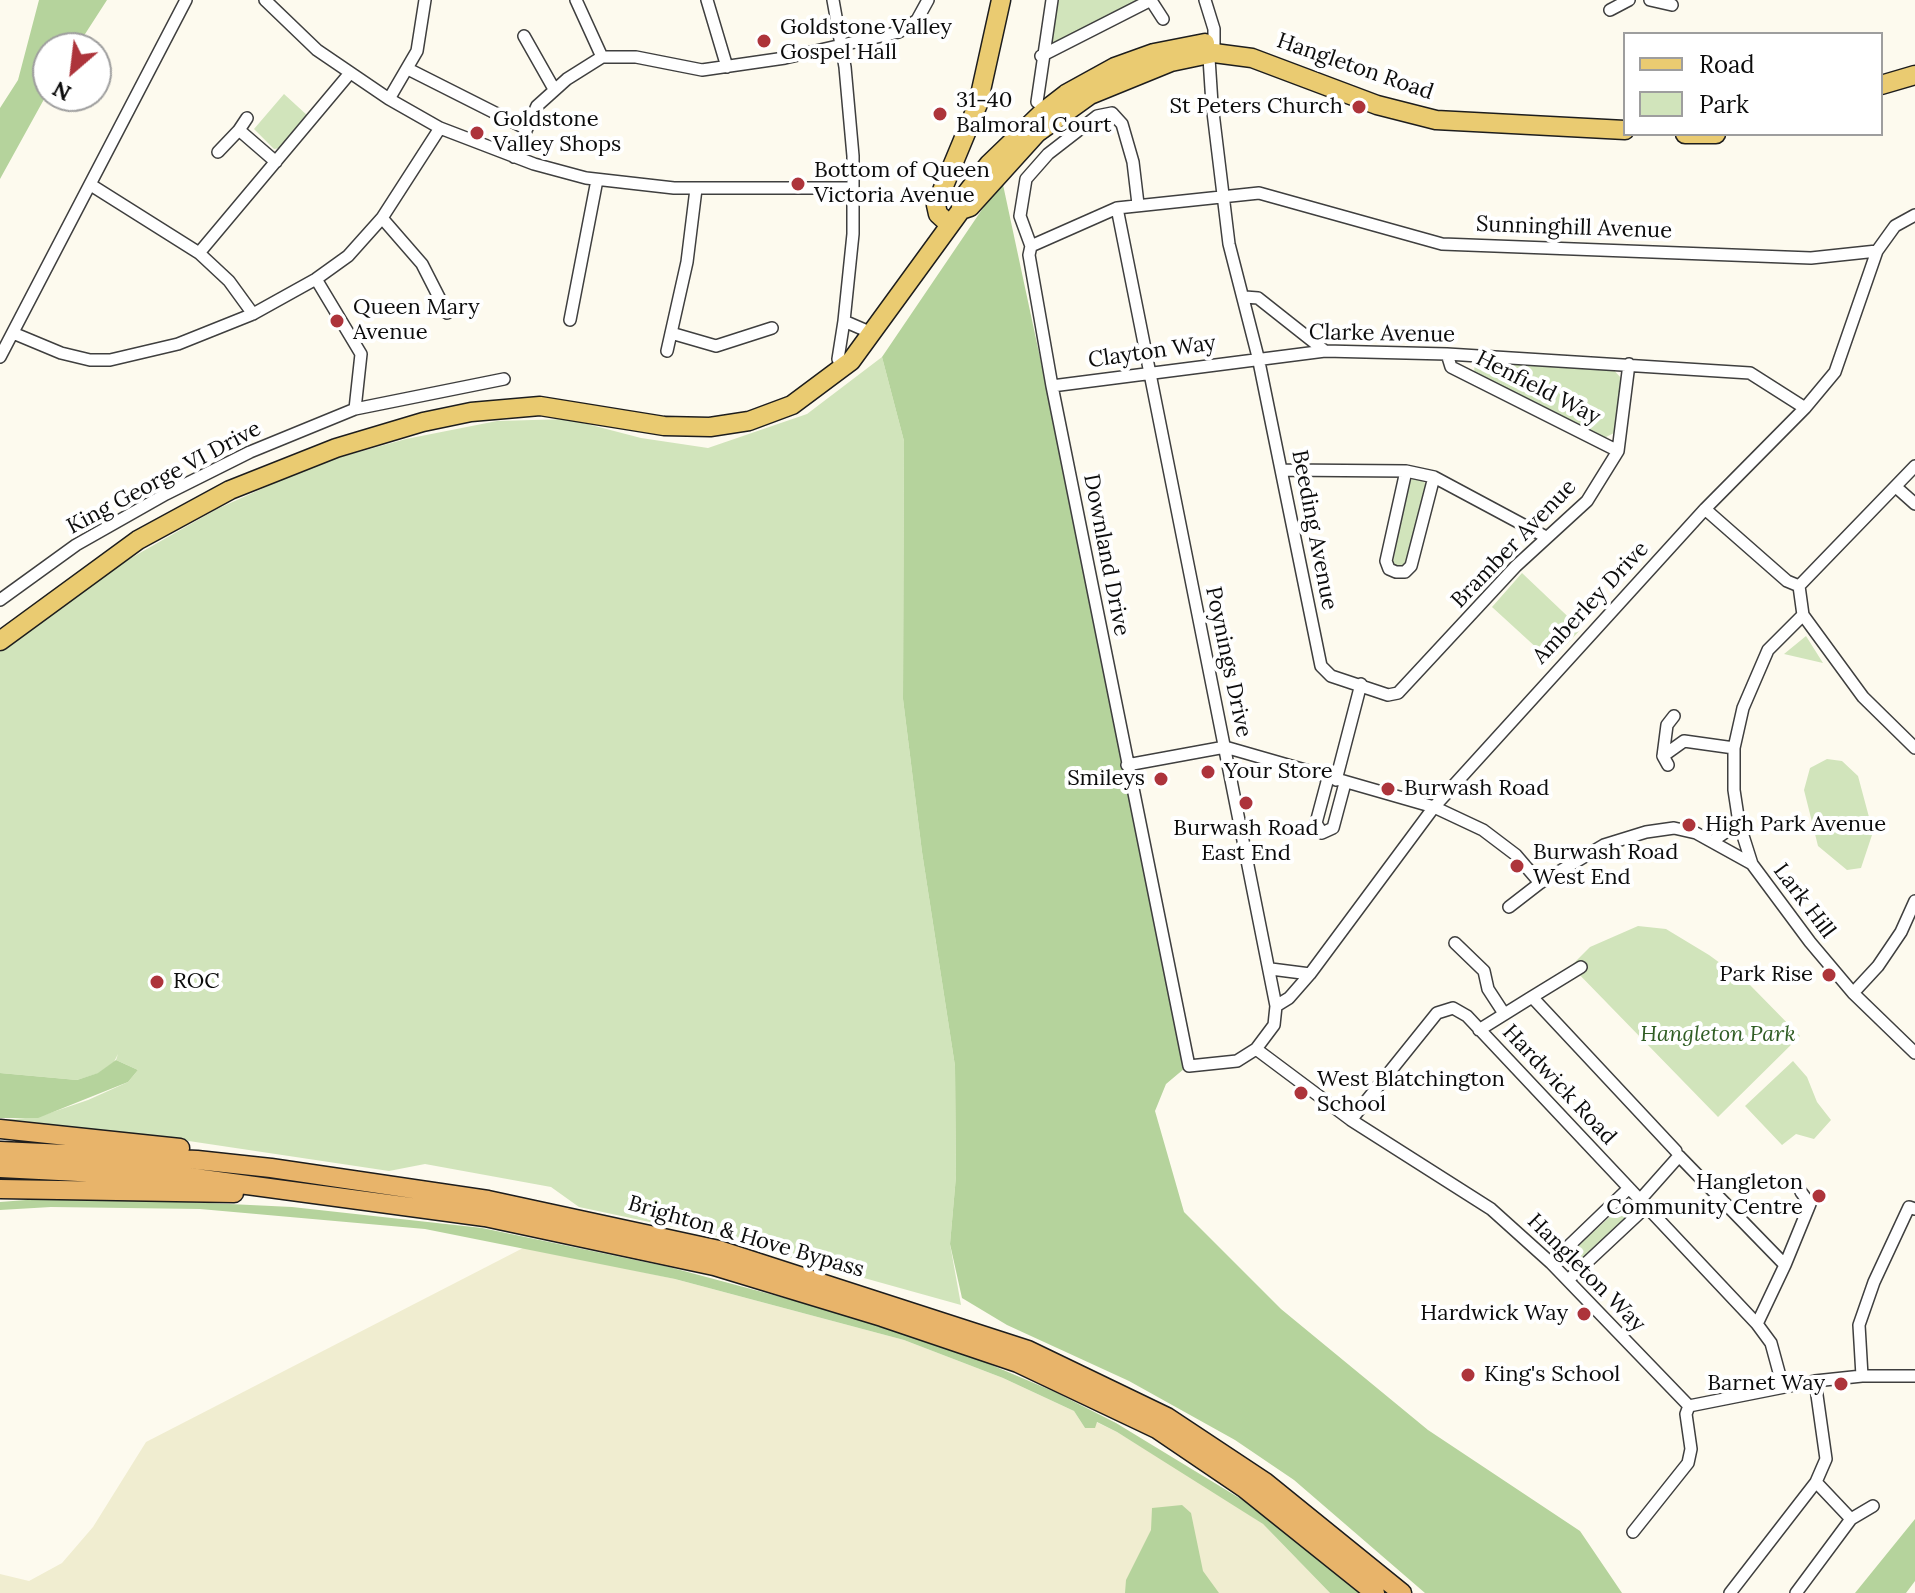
<!DOCTYPE html>
<style>
body{margin:0}
#map{position:relative;width:1915px;height:1593px;overflow:hidden;background:#fdfaee;font-family:Lora,serif}
canvas{display:block}
.legend{position:absolute;left:1623px;top:32px;width:260px;height:104px;box-sizing:border-box;background:#fff;border:2px solid #9e9e9e;margin:0;padding:10px 14px;list-style:none;font-size:24px;color:#0c0c0c}
.legend li{display:flex;align-items:center;gap:16px;height:40px}
.legend b{width:40px;border:2px solid #9e9e9e}
.north{position:absolute;left:32px;top:32px;width:80px;height:80px;box-sizing:border-box;background:#fff;border:2px solid #9e9e9e;border-radius:50%;rotate:208deg;font-size:22px;font-weight:700;line-height:32px;text-align:center;color:#0c0c0c}
.north::after{content:'';display:block;margin:auto;width:28px;height:36px;background:#ad343b;clip-path:polygon(50% 0,100% 100%,50% 72%,0 100%)}
</style>
<div id="map">
<canvas width="1915" height="1593"></canvas>
<ul class="legend">
<li><b style="height:10px;background:#eacb71"></b>Road</li>
<li><b style="height:22px;background:#d1e4bb"></b>Park</li>
</ul>
<div class="north">N</div>
</div>
<script>
const ctx = document.querySelector('canvas').getContext('2d');
ctx.lineJoin = 'round';
function paint(path, color) { ctx.fillStyle = color; ctx.fill(path, 'evenodd'); }
const toPath = rows => new Path2D(rows.map(r => 'M' + r).join(''));
function trace(path, color, width, dash) { ctx.strokeStyle = color; ctx.lineWidth = width; ctx.lineCap = dash ? 'butt' : 'round'; ctx.setLineDash(dash || []); ctx.stroke(path); }
function write(font, color, halo, rows, align = 'center') {
  ctx.font = font + ' Lora,serif'; ctx.lineWidth = 8; ctx.setLineDash([]); ctx.textBaseline = 'middle'; ctx.strokeStyle = halo; ctx.fillStyle = color; for (const [text, x, y, turn = 0] of rows) {
    ctx.save(); ctx.translate(x, y); ctx.rotate((+turn || 0) * Math.PI / 180); ctx.textAlign = isNaN(turn) ? turn : align; if (halo) ctx.strokeText(text, 0, 0); ctx.fillText(text, 0, 0); ctx.restore();
  }
}
const farmland = toPath([
 [525,1247,675,1279,904,1340,1003,1378,1074,1411,1085,1428,1096,1422,1117,1432,1208,1487,1263,1524,1330,1593,0,1593,0,1574,29,1581,62,1563,93,1527,146,1442]
]);
const green = toPath([
 [1058,0,1145,0,1049,46],
 [284,94,308,116,280,148,274,149,254,129],
 [882,357,904,441,903,699,922,852,955,1066,956,1176,950,1244,961,1305,706,1234,579,1207,551,1187,425,1164,389,1171,142,1134,0,1120,38,1117,88,1100,128,1082,138,1070,116,1060,118,1054,114,1062,99,1073,77,1080,0,1073,0,652,124,562,217,509,319,463,406,439,497,421,568,419,641,438,708,448,807,414],
 [1475,361,1612,368,1621,378,1616,432,1602,439,1474,373],
 [1418,476,1426,484,1408,564,1403,569,1392,567,1409,481],
 [1522,573,1581,629,1551,661,1492,607],
 [1806,636,1823,663,1784,654],
 [1827,759,1842,761,1858,776,1873,832,1861,868,1847,870,1818,846,1804,790,1810,768],
 [1638,926,1666,929,1709,955,1749,984,1800,1036,1718,1117,1571,966,1590,947],
 [1793,1061,1807,1077,1817,1102,1831,1120,1814,1139,1796,1134,1782,1145,1745,1106],
 [1627,1201,1637,1210,1574,1269,1565,1258]
]);
const forest = toPath([
 [39,0,107,0,76,48,48,48,48,92,0,179,0,108,18,80],
 [1002,180,1191,1063,1166,1084,1155,1111,1184,1212,1281,1309,1428,1430,1580,1531,1622,1593,1425,1593,1294,1480,1235,1440,1129,1381,1007,1325,962,1298,950,1244,956,1176,955,1066,922,852,903,699,904,441,882,357],
 [116,1060,138,1070,128,1082,38,1118,0,1118,0,1073,77,1080,98,1073],
 [26,1200,146,1200,292,1207,482,1228,669,1267,848,1315,975,1358,1055,1392,1116,1423,1264,1513,1361,1593,1330,1593,1263,1524,1117,1432,1097,1422,1095,1428,1085,1428,1074,1411,1003,1378,904,1340,675,1279,425,1229,200,1209,51,1207,0,1210,0,1202],
 [1182,1505,1191,1513,1203,1571,1219,1593,1125,1593,1126,1580,1151,1530,1152,1508],
 [1915,1519,1915,1581,1906,1593,1855,1593]
]);
const minor = toPath([
 [265,0,317,50,389,99,440,128,534,164,586,178,674,188,853,188],
 [576,0,602,57],
 [707,0,727,67],
 [833,0,845,67,853,156,853,234,844,321,874,334],
 [1205,0,1214,29,1214,53,1209,58,1212,104,1229,244,1258,357,1321,666,1331,676,1388,695,1398,693,1516,566,1587,501,1618,451,1629,364],
 [1650,0,1672,5],
 [1152,2,1163,19],
 [1610,10,1629,0],
 [524,36,554,89],
 [1041,56,1151,0],
 [408,69,525,128],
 [389,99,417,51,425,0],
 [1037,102,1052,0],
 [239,130,247,118],
 [218,152,239,130,276,162],
 [514,157,537,106,567,79,602,57,636,57,702,70,785,58,899,32,917,20,928,0],
 [91,185,199,253,229,281,253,314],
 [1117,208,1276,1006,1274,1025,1256,1049,1237,1061,1189,1066,1052,386,1029,255,1031,246,1117,208,1259,193,1442,244,1811,258,1877,251],
 [382,218,422,264,447,313],
 [1031,246,1020,216,1026,179,1048,154,1097,116,1112,113,1122,124,1133,162,1138,204],
 [199,253,350,73],
 [1245,297,1258,298,1325,351],
 [570,320,597,180],
 [13,333,61,353,90,360,110,360,178,344,253,314,316,279,348,256,382,218,440,128],
 [671,333,716,346,772,328],
 [667,351,687,262,696,189],
 [1447,354,1451,367,1618,451],
 [0,357,186,0],
 [843,370,838,359,844,321],
 [1052,386,1325,351,1447,354,1750,373,1805,408],
 [355,409,504,379],
 [1282,470,1406,471,1434,477,1546,537],
 [1406,471,1386,561,1389,569,1396,572,1405,572,1411,566,1434,477],
 [1896,487,1915,504],
 [1705,509,1787,581,1799,586],
 [1799,586,1803,615,1863,697,1915,748],
 [1799,586,1915,466],
 [0,600,76,545,166,494,250,452,355,409,361,354,316,279],
 [1803,615,1768,650,1743,708,1734,748,1734,790,1739,823,1752,864,1810,942,1853,993,1915,1053],
 [1663,756,1667,725,1674,716],
 [1127,765,1225,747,1434,807,1483,830,1516,855,1540,883],
 [1668,765,1663,756,1684,741,1734,748],
 [1328,778,1316,823,1322,833,1333,828,1345,783],
 [1336,780,1361,684],
 [1714,840,1739,823],
 [1509,907,1540,883,1604,845,1646,832,1674,828,1696,833,1752,864],
 [1455,943,1484,971,1488,989,1503,1012],
 [1271,969,1310,974],
 [1853,993,1878,966,1901,932,1915,901],
 [1532,997,1581,967],
 [1276,1006,1289,998,1310,974,1434,807,1705,509,1805,408,1835,372,1877,251,1895,226,1915,215],
 [1479,1030,1532,997,1676,1151],
 [1256,1049,1351,1120,1491,1209,1551,1263,1689,1406,1815,1381,1862,1376,1915,1376],
 [1351,1120,1437,1013,1453,1008,1467,1016,1757,1324,1771,1343,1783,1387],
 [1639,1201,1679,1156,1785,1265,1757,1324],
 [1551,1263,1628,1189],
 [1785,1265,1810,1204,1801,1192],
 [1568,1280,1645,1208],
 [1862,1376,1859,1325,1874,1282,1909,1207,1915,1209],
 [1851,1519,1873,1506],
 [1633,1532,1688,1463,1691,1449,1686,1414,1689,1406],
 [1730,1593,1816,1482,1826,1459,1815,1381],
 [1796,1593,1851,1519,1816,1482]
]);
const primary = toPath([
 [1881,85,1915,75],
 [1685,134,1716,134],
 [961,207,962,199,989,164,1044,111,1066,94,1115,67,1154,53,1205,43],
 [950,225,938,214,936,205,978,104,1001,0],
 [0,641,138,540,230,490,336,448,423,422,471,412,540,406,664,426,710,427,749,421,792,405,851,361,961,210,970,207,1037,133,1090,95,1171,62,1214,53,1252,58,1377,105,1436,120,1625,130]
]);
const trunk = toPath([
 [0,1129,180,1148],
 [0,1151,197,1160,271,1168,488,1200,719,1250,1028,1350,1167,1417,1265,1482,1402,1593],
 [0,1168,195,1178,485,1217,714,1266,882,1317,1018,1363,1157,1429,1244,1488,1375,1593],
 [0,1189,234,1193]
]);
const markers = [
 [764,41,8,"#ad343b"],
 [1359,107,8,"#ad343b"],
 [940,114,8,"#ad343b"],
 [477,133,8,"#ad343b"],
 [798,184,8,"#ad343b"],
 [337,321,8,"#ad343b"],
 [1208,772,8,"#ad343b"],
 [1161,779,8,"#ad343b"],
 [1388,789,8,"#ad343b"],
 [1246,803,8,"#ad343b"],
 [1689,825,8,"#ad343b"],
 [1517,866,8,"#ad343b"],
 [1829,975,8,"#ad343b"],
 [157,982,8,"#ad343b"],
 [1301,1093,8,"#ad343b"],
 [1819,1196,8,"#ad343b"],
 [1584,1314,8,"#ad343b"],
 [1468,1375,8,"#ad343b"],
 [1841,1384,8,"#ad343b"]
];
const poiNames = [
 ["Goldstone Valley",780,28],
 ["Gospel Hall",780,53],
 ["31-40",956,101],
 ["Balmoral Court",956,126],
 ["St Peters Church",1343,107,"right"],
 ["Goldstone",493,120],
 ["Valley Shops",493,145],
 ["Bottom of Queen",814,171],
 ["Victoria Avenue",814,196],
 ["Queen Mary",353,308],
 ["Avenue",353,333],
 ["Your Store",1224,772],
 ["Smileys",1145,779,"right"],
 ["Burwash Road",1404,789],
 ["High Park Avenue",1705,825],
 ["Burwash Road",1246,829,"center"],
 ["East End",1246,854,"center"],
 ["Burwash Road",1533,853],
 ["West End",1533,878],
 ["Park Rise",1813,975,"right"],
 ["ROC",173,982],
 ["West Blatchington",1317,1080],
 ["School",1317,1105],
 ["Hangleton",1803,1183,"right"],
 ["Community Centre",1803,1208,"right"],
 ["Hardwick Way",1568,1314,"right"],
 ["King's School",1484,1375],
 ["Barnet Way",1825,1384,"right"]
];
const streetNames = [
 ["Hangleton Road",1355,67,19],
 ["Sunninghill Avenue",1574,228,2],
 ["Clarke Avenue",1382,334,1],
 ["Clayton Way",1152,352,-8],
 ["Henfield Way",1538,388,27],
 ["King George VI Drive",164,478,-28],
 ["Beeding Avenue",1314,530,79],
 ["Bramber Avenue",1514,544,-46],
 ["Downland Drive",1106,555,79],
 ["Amberley Drive",1591,603,-47],
 ["Poynings Drive",1228,662,78],
 ["Lark Hill",1804,901,53],
 ["Hardwick Road",1559,1085,47],
 ["Brighton & Hove Bypass",746,1237,16],
 ["Hangleton Way",1586,1273,45]
];
const parkNames = [
 ["Hangleton Park",1718,1035]
];
paint(farmland, '#f0edd0');
paint(green, '#d1e4bb');
paint(forest, '#b5d39c');
trace(minor, '#3f3f3f', 14);
trace(primary, '#1d1d1d', 21);
trace(trunk, '#1d1d1d', 21);
trace(minor, '#fff', 11);
trace(primary, '#eacb71', 18);
trace(trunk, '#e8b46a', 18);
for (const [x, y, r, color] of markers) { const dot = new Path2D(); dot.arc(x, y, r, 0, 2 * Math.PI); ctx.fillStyle = color; ctx.fill(dot); trace(dot, '#fff', 3); }
write('22px', '#0c0c0c', '#fff', poiNames, 'left');
write('22px', '#0c0c0c', '#fff', streetNames);
write('italic 22px', '#305d24', '#fff', parkNames);
</script>
